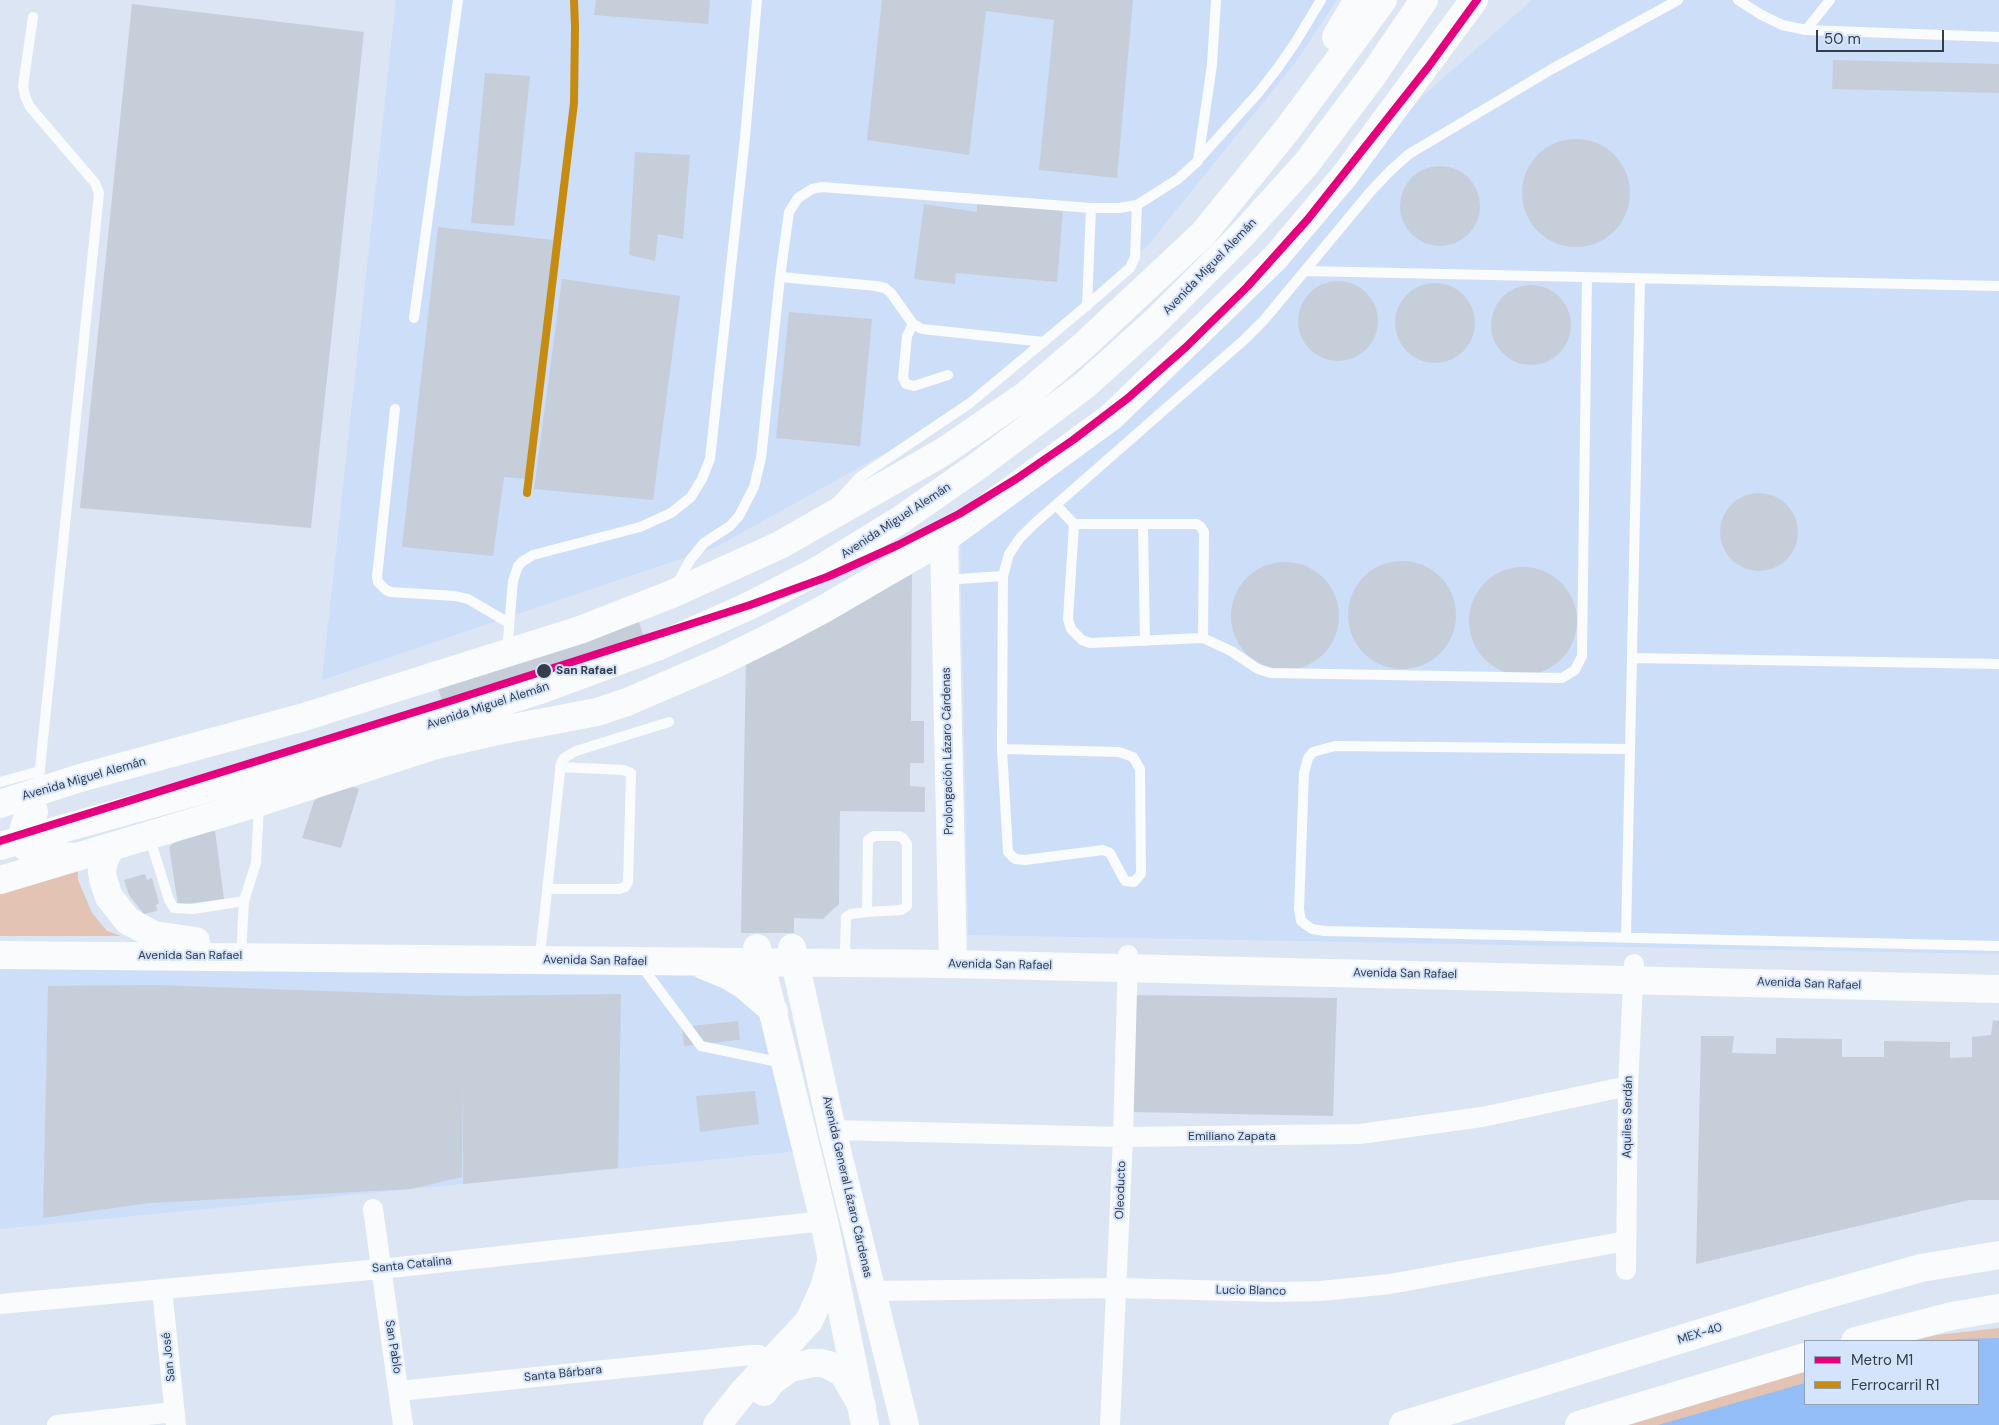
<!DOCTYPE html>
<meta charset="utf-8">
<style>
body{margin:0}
#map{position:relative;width:1999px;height:1425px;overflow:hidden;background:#dce5f3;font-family:"DM Sans",sans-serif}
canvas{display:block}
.legend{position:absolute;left:1804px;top:1340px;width:175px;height:65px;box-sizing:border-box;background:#d3e4fc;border:1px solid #93a1b4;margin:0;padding:6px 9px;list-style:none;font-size:15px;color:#343d49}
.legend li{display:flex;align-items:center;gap:10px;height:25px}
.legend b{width:25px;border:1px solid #93a1b4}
.scale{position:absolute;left:1816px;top:30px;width:128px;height:22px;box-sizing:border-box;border:2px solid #343d49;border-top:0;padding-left:6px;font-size:15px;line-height:18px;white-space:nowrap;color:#343d49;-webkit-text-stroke:4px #d3e4fc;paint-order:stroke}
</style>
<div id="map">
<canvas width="1999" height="1425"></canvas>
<ul class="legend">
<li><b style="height:6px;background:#e5007d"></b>Metro M1</li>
<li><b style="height:6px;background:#c68c12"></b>Ferrocarril R1</li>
</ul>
<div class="scale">50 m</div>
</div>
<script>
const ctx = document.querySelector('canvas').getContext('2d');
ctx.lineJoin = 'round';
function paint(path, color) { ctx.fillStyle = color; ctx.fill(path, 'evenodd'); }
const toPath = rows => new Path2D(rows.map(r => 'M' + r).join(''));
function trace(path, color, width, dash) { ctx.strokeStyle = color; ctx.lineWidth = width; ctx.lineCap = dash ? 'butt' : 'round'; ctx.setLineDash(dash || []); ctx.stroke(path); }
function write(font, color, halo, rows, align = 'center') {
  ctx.font = font + ' "DM Sans",sans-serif'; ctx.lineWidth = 4; ctx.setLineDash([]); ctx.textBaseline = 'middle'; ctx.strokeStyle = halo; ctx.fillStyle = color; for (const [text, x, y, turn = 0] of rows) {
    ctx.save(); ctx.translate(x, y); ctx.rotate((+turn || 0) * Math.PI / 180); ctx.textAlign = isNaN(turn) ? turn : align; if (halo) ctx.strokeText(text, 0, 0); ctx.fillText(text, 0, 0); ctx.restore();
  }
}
const built = toPath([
 [396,0,1337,0,1295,63,1149,244,952,416,716,547,322,680],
 [1532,0,1999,0,1999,954,968,935,960,536,1144,405,1424,95],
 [0,963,774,975,821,1149,0,1229]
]);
const green = toPath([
 [78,866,78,880,92,913,107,931,121,936,0,936,0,890],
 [1999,1328,1999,1425,1629,1425,1805,1370,1805,1404,1978,1404,1978,1341,1912,1341,1937,1335]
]);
const water = toPath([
 [1999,1338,1999,1425,1658,1425,1805,1383,1805,1404,1978,1404,1978,1341,1950,1341,1958,1339]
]);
const building = toPath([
 [596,0,710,0,708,24,594,15],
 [882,0,1133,0,1117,178,1039,170,1054,20,986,11,969,155,867,140],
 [132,4,364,32,311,528,80,508],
 [1833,60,1999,64,1999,93,1832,89],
 [485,73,530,76,514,226,471,223],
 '1522 193a54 54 0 1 1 108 0a54 54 0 1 1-108 0Z',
 [635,152,690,155,683,239,658,234,655,261,629,255],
 '1400 206a40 40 0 1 1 80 0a40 40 0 1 1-80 0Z',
 [977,201,1063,210,1057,282,956,273,955,284,914,279,924,204,977,212],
 [438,227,554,240,526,479,504,477,493,556,402,547],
 [562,279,680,296,653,500,534,489],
 '1298 321a40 40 0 1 1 80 0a40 40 0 1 1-80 0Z',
 '1395 323a40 40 0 1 1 80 0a40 40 0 1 1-80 0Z',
 '1491 325a40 40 0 1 1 80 0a40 40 0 1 1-80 0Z',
 [789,312,872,319,860,446,776,438],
 '1720 532a39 39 0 1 1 78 0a39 39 0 1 1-78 0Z',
 '1348 615a54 54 0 1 1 108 0a54 54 0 1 1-108 0Z',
 '1231 616a54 54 0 1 1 108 0a54 54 0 1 1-108 0Z',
 '1469 621a54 54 0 1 1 108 0a54 54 0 1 1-108 0Z',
 [912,574,911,721,924,721,924,763,910,763,910,786,925,787,925,812,840,811,839,904,823,919,794,918,794,933,741,933,746,658,854,602],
 [634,606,651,660,449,723,432,669],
 [348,785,359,789,341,848,302,838,314,801,325,792],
 [215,831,224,899,178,905,169,847,185,834],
 [145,874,147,880,152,878,159,903,156,905,157,911,144,914,129,895,124,880],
 [156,985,464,996,621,994,618,1168,463,1184,463,1076,462,1177,411,1189,149,1203,43,1218,48,986],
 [1136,995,1337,998,1333,1116,1133,1112],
 [1993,1020,1999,1021,1999,1200,1969,1200,1696,1264,1701,1036,1734,1036,1732,1053,1776,1054,1776,1038,1842,1039,1842,1057,1884,1057,1884,1041,1950,1042,1950,1058,1972,1057,1972,1037,1991,1035],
 [738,1021,740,1040,684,1046,682,1027],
 [755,1091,759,1124,700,1132,696,1096]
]);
const lane = toPath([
 [1738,0,1760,14,1782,25,1806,30,1999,37],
 [33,17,23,86,25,96,30,107,95,183,99,193,38,788],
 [1806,30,1830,0],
 [1198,160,1259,92,1277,69,1295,43,1321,0],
 [1305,271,1999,286],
 [780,277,876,286,885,288,891,293,913,324,922,329,1044,342],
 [1087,306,1091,208],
 [414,318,458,0],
 [913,324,907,336,903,378,906,384,914,386,948,375],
 [395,409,377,577,378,582,386,590,391,592,455,596,468,599,509,623],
 [836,503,860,477,970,403,1084,308,1130,268,1135,257,1137,205],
 [1056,505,1074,524,1068,619,1071,629,1082,640,1090,643,1203,638,1231,651,1258,669,1271,673,1562,678,1575,670,1582,656,1587,278],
 [1074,524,1197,524,1201,527,1204,532,1203,638],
 [1143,524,1145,641],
 [945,580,1003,576],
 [676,586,690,560,704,543,730,526,739,516,754,487,761,458,780,277,789,212,798,198,812,189,822,187,1091,208,1119,208,1137,205,1178,179,1198,161,1212,65,1216,0],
 [507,651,513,581,518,566,523,561,533,555,640,527,671,513,691,497,702,479,710,459,745,138,757,0],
 [1632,658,1999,664],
 [1002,749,1119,752,1133,757,1140,769,1141,874,1134,882,1125,881,1110,853,1103,850,1025,860,1015,859,1008,852,1002,749,1003,576,1009,554,1020,538,1034,524,1244,340,1264,320,1371,191,1390,171,1409,154,1552,69,1678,0],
 [1630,749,1335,746,1313,752,1308,758,1304,773,1299,909,1301,921,1312,929,1324,931,1999,946],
 [0,782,40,771],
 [149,836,169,900,174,908,193,909,244,901,256,863,259,805],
 [547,889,619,889,625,887,628,882,631,773,623,770,560,767],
 [1626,937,1640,280],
 [541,946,561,763,564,758,576,751,669,722],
 [845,950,846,917,851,914,867,912,868,840,874,836,899,836,903,838,907,844,907,906,901,910,867,912],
 [241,955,244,901],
 [640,964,701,1046,783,1063]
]);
const street = toPath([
 [832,1130,1123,1137,1360,1134,1482,1117,1628,1086],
 [373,1209,403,1425],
 [1626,1270,1628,1086,1634,964],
 [162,1289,176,1425],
 [871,1291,1117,1288,1275,1292,1321,1291,1390,1284,1626,1241],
 [0,1304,381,1269,824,1221],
 [399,1391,751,1355,759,1355,770,1361,773,1375],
 [57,1425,174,1412],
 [1110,1425,1123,1137,1128,955]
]);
const secondary = toPath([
 [944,539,953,964],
 [111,847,104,861,102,871,103,879,109,897,128,921,154,935,196,941],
 [0,880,260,802,436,745,497,731,597,712,627,702,720,662,775,635,822,610,944,539,1111,417,1275,258,1345,175,1474,0],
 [757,948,824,1221,865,1425],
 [792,948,832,1130,905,1425],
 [0,955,953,964,1999,989],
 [703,965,727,975,744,985,774,1011]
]);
const highway = toPath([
 [1336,37,1358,0],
 [436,745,477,724],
 [0,804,80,778,304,717,580,630,672,594,780,545,943,452,1026,395,1082,347,1203,234,1287,130,1383,0],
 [34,812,26,821,24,828,25,841,27,848,43,855,77,857],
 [0,846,400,735,537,691,659,646,749,606,817,571,900,520,979,465,1085,385,1156,321,1239,238,1306,164,1373,75,1424,0],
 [1855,1341,1952,1316,1999,1308],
 [764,1392,771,1382,790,1368,812,1363,821,1363,829,1365,843,1373,862,1406],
 [717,1425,743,1392,809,1321,824,1288,832,1259],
 [1403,1425,1811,1299,1921,1268,1999,1255],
 [1579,1425,1805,1357]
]);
const rail1 = toPath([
 [527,493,574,103,575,27,574,0]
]);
const metro1 = toPath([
 [0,841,447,702,750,605,827,577,898,545,959,514,1016,479,1073,440,1128,398,1185,348,1247,287,1308,219,1429,66,1477,0]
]);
const markers = [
 [544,671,8,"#343d49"]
];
const streetNames = [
 ["Avenida Miguel Alemán",1210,267,-46],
 ["Avenida Miguel Alemán",896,521,-33],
 ["Avenida Miguel Alemán",488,706,-18],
 ["Prolongación Lázaro Cárdenas",948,751,-91],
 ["Avenida Miguel Alemán",84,779,-16],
 ["Avenida San Rafael",190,956],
 ["Avenida San Rafael",595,961,1],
 ["Avenida San Rafael",1000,965,1],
 ["Avenida San Rafael",1405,974,1],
 ["Avenida San Rafael",1809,984,2],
 ["Aquiles Serdán",1628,1117,-89],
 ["Emiliano Zapata",1232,1137],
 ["Avenida General Lázaro Cárdenas",847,1187,77],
 ["Oleoducto",1121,1190,-88],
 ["Santa Catalina",412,1265,-6],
 ["Lucio Blanco",1251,1291,1],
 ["MEX-40",1700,1334,-17],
 ["San Pablo",393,1347,81],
 ["San José",169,1357,-96],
 ["Santa Bárbara",563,1374,-6]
];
const stopNames = [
 ["San Rafael",556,671]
];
paint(built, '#ccdef8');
paint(green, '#e2c3b4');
paint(water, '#93bef8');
paint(building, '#c6ceda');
trace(lane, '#fafbfd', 10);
trace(street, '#fafbfd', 20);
trace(secondary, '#fafbfd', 28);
trace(highway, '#fafbfd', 28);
trace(rail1, '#c68c12', 8);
trace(metro1, '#e5007d', 8);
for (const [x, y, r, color] of markers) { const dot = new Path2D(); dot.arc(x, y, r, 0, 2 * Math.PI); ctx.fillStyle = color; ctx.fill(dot); trace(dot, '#d3e4fc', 2); }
write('12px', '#343d49', '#d3e4fc', streetNames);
write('bold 12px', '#343d49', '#d3e4fc', stopNames, 'left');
</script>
